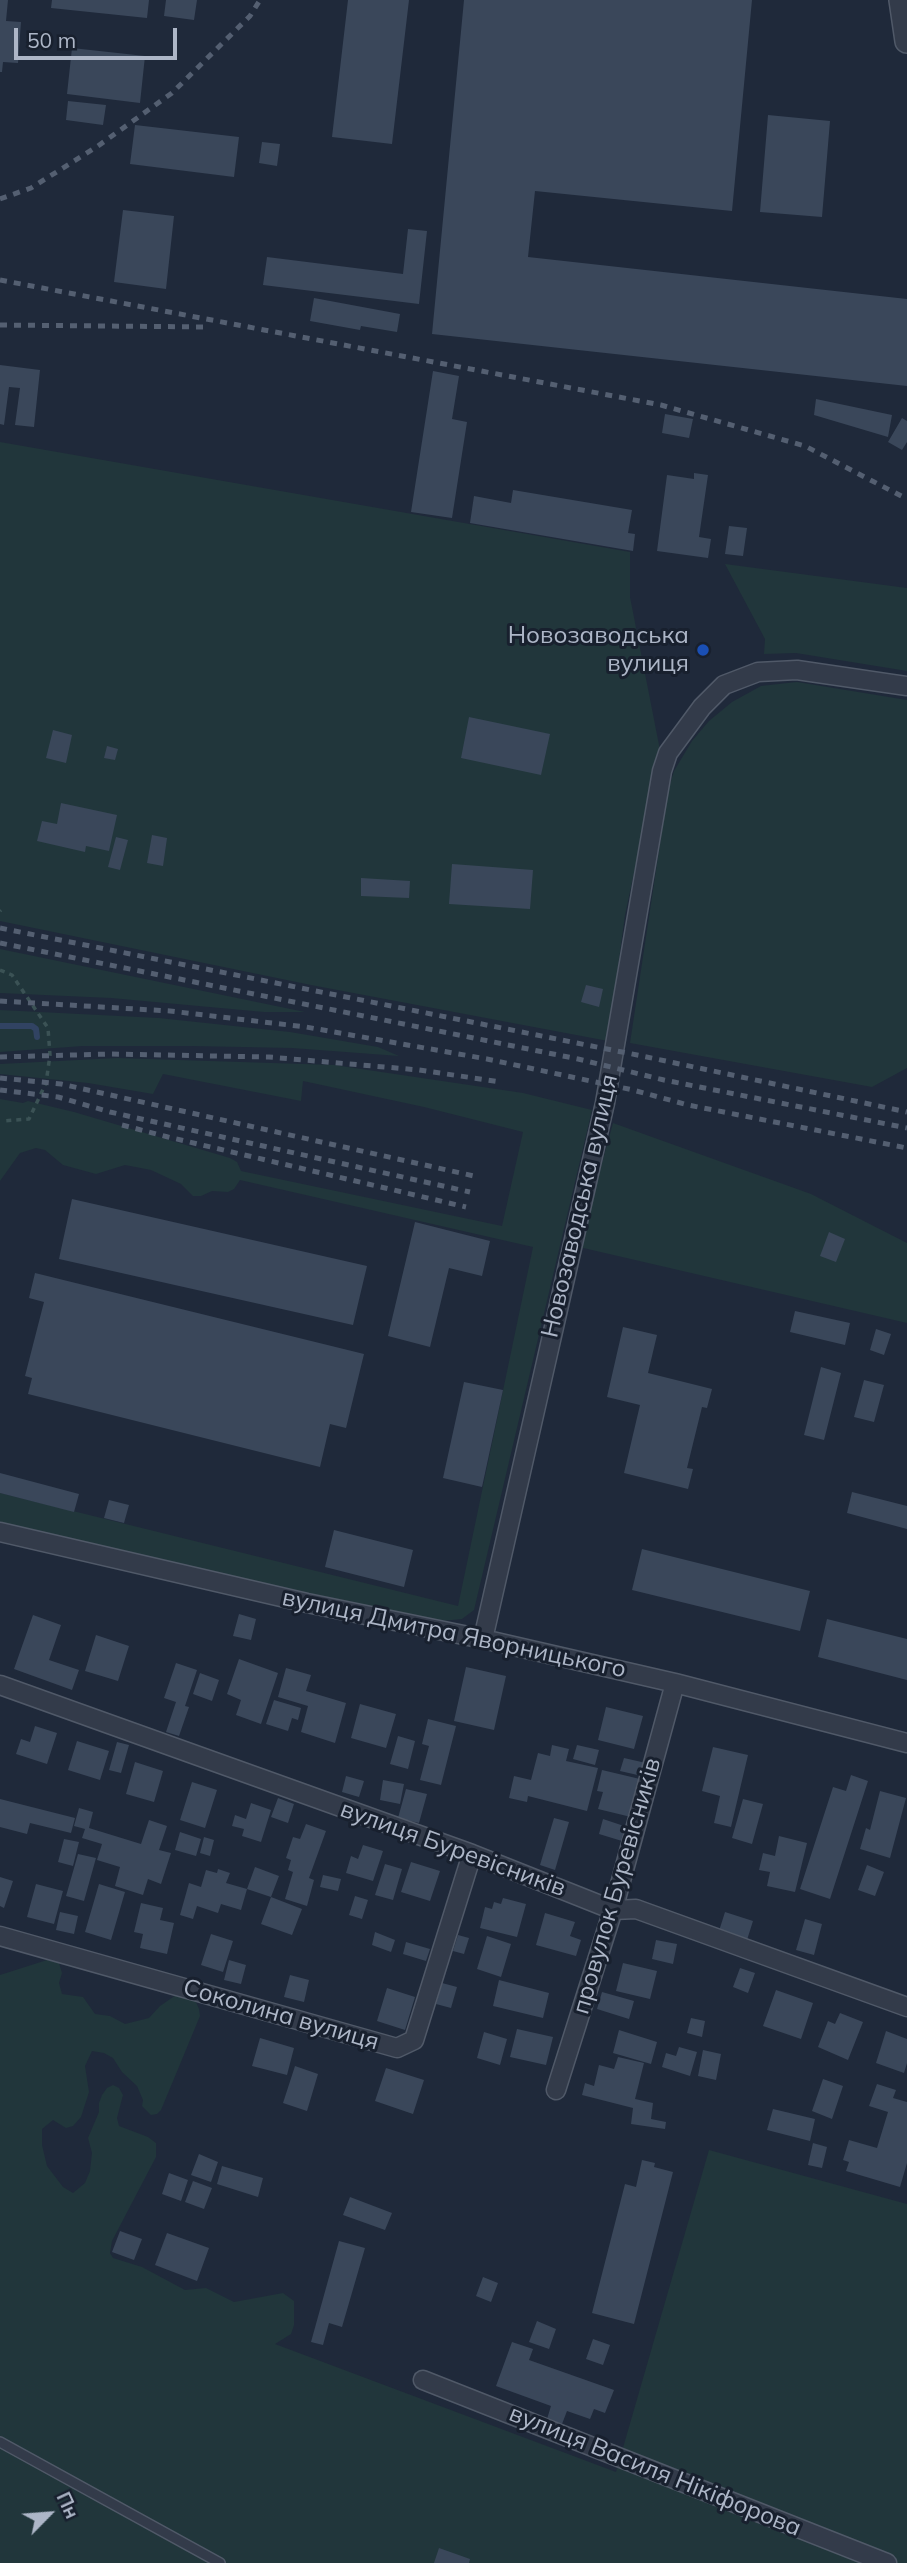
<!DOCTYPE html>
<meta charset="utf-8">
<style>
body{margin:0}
#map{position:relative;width:907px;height:2563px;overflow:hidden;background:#1f293a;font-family:Mulish,sans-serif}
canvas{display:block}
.north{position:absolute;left:14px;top:2479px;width:70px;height:70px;-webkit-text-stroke:5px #18202e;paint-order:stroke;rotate:65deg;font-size:19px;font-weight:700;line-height:28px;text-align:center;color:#adb6c7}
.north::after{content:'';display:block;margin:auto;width:24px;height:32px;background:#adb6c7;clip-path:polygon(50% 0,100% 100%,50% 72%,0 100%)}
.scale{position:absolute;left:14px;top:28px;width:163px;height:32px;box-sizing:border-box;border:4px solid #adb6c7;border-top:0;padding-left:9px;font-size:21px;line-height:24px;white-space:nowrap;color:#adb6c7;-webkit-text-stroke:5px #18202e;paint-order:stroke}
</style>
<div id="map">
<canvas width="907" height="2563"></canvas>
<div class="north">Пн</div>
<div class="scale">50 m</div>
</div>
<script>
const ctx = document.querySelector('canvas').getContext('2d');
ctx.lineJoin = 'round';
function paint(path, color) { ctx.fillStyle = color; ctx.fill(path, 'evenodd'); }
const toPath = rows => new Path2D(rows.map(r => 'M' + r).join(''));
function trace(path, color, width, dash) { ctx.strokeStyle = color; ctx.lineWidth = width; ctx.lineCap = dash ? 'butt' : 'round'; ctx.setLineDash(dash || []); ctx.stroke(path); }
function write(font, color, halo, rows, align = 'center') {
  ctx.font = font + ' Mulish,sans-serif'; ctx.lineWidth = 6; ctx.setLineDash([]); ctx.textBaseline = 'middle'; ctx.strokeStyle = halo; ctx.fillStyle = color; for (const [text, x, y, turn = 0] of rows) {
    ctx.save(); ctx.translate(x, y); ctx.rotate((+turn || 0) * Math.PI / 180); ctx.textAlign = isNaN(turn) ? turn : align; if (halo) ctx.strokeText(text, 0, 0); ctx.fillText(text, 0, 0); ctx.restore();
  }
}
const green = toPath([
 [0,442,630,552,630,597,660,750,625,915,608,1041,311,985,0,921],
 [725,564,907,588,907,671,796,653,764,654,765,639],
 [797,682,907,700,907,1068,872,1087,630,1043,668,791,674,771,692,741,709,721,732,702,761,686],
 [0,949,305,1012,264,1012,111,998,0,993],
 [0,1010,159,1018,290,1032,378,1047,399,1056,292,1048,191,1046,83,1046,0,1052],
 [117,1058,334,1065,523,1093,592,1110,474,1610,462,1619,442,1621,283,1588,0,1522,0,1493,458,1606,533,1247,240,1180,234,1189,228,1192,212,1191,201,1196,193,1196,181,1184,151,1170,125,1165,96,1174,63,1165,45,1150,36,1148,20,1153,0,1181,0,1099,23,1103,28,1101,74,1112,230,1158,237,1162,241,1171,502,1226,523,1132,424,1107,303,1081,301,1101,163,1074,153,1094,88,1083,0,1074,0,1064],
 [613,1123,811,1194,907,1243,907,1323,579,1247],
 [47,1960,59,1963,62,1973,59,1983,62,1994,83,1997,95,2014,110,2016,125,2024,149,2018,160,2006,176,1995,188,1996,195,2000,199,2009,200,2016,161,2110,157,2114,151,2115,142,2106,143,2100,137,2086,122,2072,113,2058,104,2053,92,2051,85,2066,89,2092,81,2117,73,2126,66,2128,53,2120,42,2129,42,2145,47,2166,63,2187,73,2193,85,2183,90,2171,92,2153,88,2138,99,2112,99,2103,102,2095,107,2088,113,2085,119,2088,123,2095,117,2118,119,2126,148,2137,156,2143,156,2157,112,2241,110,2253,113,2258,142,2267,185,2290,206,2288,234,2302,283,2293,294,2301,294,2325,291,2334,275,2344,616,2472,709,2150,907,2204,907,2563,0,2563,0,1975]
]);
const stream = toPath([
 [0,1026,32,1026,36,1029,37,1037]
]);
const building = toPath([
 [0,0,8,0,6,21,21,22,18,63,3,62,2,72,0,72],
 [52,0,149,0,147,18,51,8],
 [166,0,197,0,194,20,164,16],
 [348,0,409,0,392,144,332,137],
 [464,0,752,0,732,211,535,191,528,257,907,299,907,386,432,334],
 [72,48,145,56,140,103,67,94],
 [68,101,106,105,103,125,66,120],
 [768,115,830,121,822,217,760,212],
 [135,125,239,137,234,177,130,164],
 [262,142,280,144,277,166,259,163],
 [123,210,174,216,166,289,114,282],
 [408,229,427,231,419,304,263,285,267,257,403,274],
 [314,298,400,314,397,332,361,326,360,330,310,321],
 [0,365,40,370,34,427,15,425,20,388,9,387,4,425,0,424],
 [433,371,459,376,452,419,467,422,452,518,411,512],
 [816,399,892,415,888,437,814,415],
 [665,414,693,419,689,438,662,433],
 [902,418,907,421,907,442,902,450,888,442],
 [694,473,708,475,699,537,711,539,708,558,657,551,667,475,694,479],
 [513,490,632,510,628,533,635,534,633,551,470,523,474,496,511,503],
 [729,526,747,528,743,556,725,554],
 [469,717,550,734,541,775,461,758],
 [53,730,72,735,66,763,46,758],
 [107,746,118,749,115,760,104,758],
 [61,803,117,815,109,851,86,846,85,852,37,841,42,821,57,824],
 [152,835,167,838,163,866,147,863],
 [116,837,128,840,120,870,108,867],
 [452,864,533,870,530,909,449,904],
 [361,878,410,881,409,898,361,896],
 [586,985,603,989,599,1007,581,1002],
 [72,1199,367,1266,353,1325,59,1259],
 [415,1222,490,1241,482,1276,449,1268,430,1347,388,1336],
 [829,1232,845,1239,836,1262,820,1256],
 [35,1273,364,1354,346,1428,330,1424,320,1467,28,1394,32,1378,25,1376,44,1302,29,1298],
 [795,1311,850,1323,845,1345,790,1332],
 [623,1327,657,1335,648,1373,712,1389,707,1408,702,1407,687,1468,693,1469,688,1489,624,1473,640,1405,607,1397],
 [876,1329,891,1334,884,1355,870,1350],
 [821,1367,841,1373,824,1440,804,1435],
 [864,1380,884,1385,874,1422,854,1417],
 [464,1382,503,1390,482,1487,443,1478],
 [0,1473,79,1494,74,1512,0,1493],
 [852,1492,907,1506,907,1529,847,1513],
 [109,1500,129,1505,124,1523,104,1518],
 [334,1530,413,1550,404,1587,325,1567],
 [642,1549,810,1591,800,1631,632,1590],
 [239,1614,256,1619,251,1640,233,1636],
 [33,1615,61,1625,49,1660,79,1670,72,1690,14,1669],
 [827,1619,907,1639,907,1680,818,1657],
 [96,1635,129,1646,118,1681,85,1671],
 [239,1659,278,1673,261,1724,236,1715,241,1700,227,1694],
 [176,1663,197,1670,185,1706,189,1707,179,1736,166,1732,176,1702,164,1698],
 [466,1667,506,1676,494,1730,454,1721],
 [286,1668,311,1675,306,1691,346,1703,335,1743,301,1732,308,1706,278,1697],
 [200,1673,219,1680,212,1701,193,1694],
 [274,1700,301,1708,298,1720,292,1718,288,1731,266,1724],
 [360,1704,396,1714,386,1748,351,1738],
 [606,1707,643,1716,634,1749,598,1740],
 [428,1719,456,1726,441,1785,420,1780,429,1746,422,1744],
 [35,1726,57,1733,47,1764,16,1754,21,1739,30,1742],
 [398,1736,415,1741,408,1769,390,1764],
 [77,1741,109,1751,100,1780,68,1770],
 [117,1742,129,1745,121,1773,109,1770],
 [552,1745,569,1749,566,1761,598,1768,587,1811,528,1796,527,1802,509,1798,514,1776,531,1780,538,1753,550,1756],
 [577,1745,599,1750,595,1765,573,1759],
 [713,1747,748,1755,731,1827,714,1823,720,1796,702,1791],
 [624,1758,646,1763,642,1776,620,1771],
 [135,1762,163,1771,154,1802,126,1794],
 [602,1770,640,1779,631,1817,598,1809,603,1792,597,1791],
 [851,1775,868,1781,830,1899,800,1889,833,1787,846,1791],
 [346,1776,364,1781,359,1797,342,1792],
 [383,1780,404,1784,400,1804,380,1800],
 [192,1782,217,1790,205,1828,180,1820],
 [406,1789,427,1794,419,1823,398,1818],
 [880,1791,906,1798,890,1858,860,1849,866,1828,870,1830],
 [278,1798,294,1804,288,1823,271,1817],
 [0,1799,75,1818,71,1833,30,1823,27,1834,0,1827],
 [743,1799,763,1804,752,1844,732,1838],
 [251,1803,271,1810,261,1842,242,1836,244,1829,232,1826,235,1815,246,1819],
 [79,1808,93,1812,89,1828,141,1844,149,1820,167,1826,159,1850,171,1853,161,1884,148,1879,143,1895,115,1886,120,1867,97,1860,102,1844,82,1838,85,1829,74,1826],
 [554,1818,569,1822,555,1870,540,1865],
 [603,1819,627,1827,622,1841,599,1834],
 [306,1824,326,1831,309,1878,314,1880,307,1906,285,1899,293,1872,288,1870,291,1860,286,1858,293,1837,300,1839],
 [180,1832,201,1839,196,1856,175,1850],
 [779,1836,807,1843,795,1892,767,1886,770,1872,759,1870,763,1853,775,1856],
 [204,1837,214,1840,210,1856,200,1853],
 [64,1839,79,1842,73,1866,58,1862],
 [363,1845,383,1851,373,1881,346,1873,351,1856,358,1859],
 [78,1854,96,1858,84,1901,66,1896],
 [411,1862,440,1871,430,1901,401,1892],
 [385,1864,402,1869,393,1900,375,1895],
 [867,1865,884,1872,875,1896,858,1890],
 [255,1867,279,1876,271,1897,247,1889],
 [218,1869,230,1873,226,1883,247,1889,241,1910,221,1904,218,1913,197,1906,193,1919,180,1915,189,1883,201,1887,206,1870,217,1873],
 [323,1875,341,1879,338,1891,320,1887],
 [0,1877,13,1881,4,1908,0,1906],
 [36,1884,63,1891,54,1924,27,1917],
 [99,1884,125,1892,111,1940,85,1932],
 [355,1896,368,1900,362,1919,349,1915],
 [271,1897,302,1909,292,1935,261,1924],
 [503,1898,526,1904,517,1937,480,1928,485,1907,492,1909,494,1902,501,1904],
 [141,1903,163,1908,160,1920,174,1923,167,1954,140,1948,143,1934,134,1932],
 [60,1912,78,1916,74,1934,56,1930],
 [725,1912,753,1921,747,1940,719,1931],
 [545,1913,575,1922,570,1936,581,1940,576,1956,536,1945],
 [805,1919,822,1924,814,1955,796,1950],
 [375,1932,395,1940,391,1952,372,1945],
 [211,1934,233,1941,223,1972,201,1965],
 [458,1935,469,1938,464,1954,453,1951],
 [487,1936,511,1944,501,1977,477,1969],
 [656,1940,677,1944,673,1964,652,1959],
 [406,1942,430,1949,426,1961,403,1954],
 [229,1960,246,1965,241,1984,224,1980],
 [623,1963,657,1971,650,1999,616,1991],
 [740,1968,755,1973,748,1993,733,1987],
 [290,1975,309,1980,304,2002,284,1997],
 [499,1980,549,1993,543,2018,493,2006],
 [442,1983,457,1987,451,2008,436,2004],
 [387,1988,415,1997,405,2030,377,2021],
 [776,1990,813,2003,801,2039,763,2026],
 [602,1992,634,2001,629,2019,597,2009],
 [840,2013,863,2022,848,2060,818,2047,828,2021,835,2024],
 [691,2018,705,2021,702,2037,687,2033],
 [517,2029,553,2037,546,2065,510,2057],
 [619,2030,657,2042,651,2064,613,2053],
 [886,2031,907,2039,907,2063,904,2073,876,2063],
 [484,2032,507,2039,500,2065,477,2058],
 [260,2038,294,2048,287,2075,252,2066],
 [679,2047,697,2052,690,2076,662,2067,666,2053,676,2056],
 [703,2050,721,2054,716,2080,698,2076],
 [618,2057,644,2063,635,2099,653,2103,651,2119,666,2122,665,2129,631,2124,633,2108,582,2095,585,2083,594,2086,599,2065,614,2069],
 [295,2066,318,2074,307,2111,283,2103],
 [386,2068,424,2080,413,2114,375,2101],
 [823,2079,843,2086,832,2119,812,2111],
 [877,2084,896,2090,893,2098,907,2102,907,2163,900,2187,846,2171,849,2162,843,2160,849,2140,877,2148,888,2112,869,2106],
 [773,2109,815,2119,810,2141,767,2130],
 [813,2143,827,2147,822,2168,808,2165],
 [199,2154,218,2162,211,2182,191,2175],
 [642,2160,655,2163,654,2167,673,2172,634,2324,592,2313,625,2184,636,2187],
 [222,2166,263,2178,258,2197,217,2184],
 [169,2173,188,2180,181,2201,162,2194],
 [193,2181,212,2188,204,2209,185,2202],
 [350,2197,392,2213,385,2230,343,2215],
 [120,2231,142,2239,134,2260,112,2252],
 [167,2233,209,2248,197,2281,155,2265],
 [339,2241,365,2248,342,2327,329,2323,323,2345,311,2342],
 [483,2277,498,2283,491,2302,476,2296],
 [537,2321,556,2329,549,2349,529,2342],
 [593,2339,610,2345,603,2365,586,2359],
 [512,2342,533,2349,529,2360,614,2390,605,2413,594,2409,590,2419,567,2411,562,2424,547,2419,551,2406,496,2386],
 [439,2548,470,2559,469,2563,434,2563]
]);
const path = toPath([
 [0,911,1,910],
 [0,970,12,975,48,1028,50,1055,46,1083,29,1119,2,1121]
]);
const service = toPath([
 [0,2442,220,2563]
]);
const minor = toPath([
 [0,1532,307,1603,483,1639,675,1683,907,1743],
 [483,1639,605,1103,662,771,668,753,702,707,724,685,758,672,797,670,907,686],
 [0,1685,472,1854,613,1910,636,1909,907,2007],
 [0,1936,397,2048,414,2040,472,1854],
 [556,2090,613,1910,675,1683],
 [423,2380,887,2563]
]);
const tertiary = toPath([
 [901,0,907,41]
]);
const rail = toPath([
 [0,199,31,188,98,146,172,93,250,16,260,0],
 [0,280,661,405,805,446,907,499],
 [0,325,209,327],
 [0,928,642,1056,907,1112],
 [0,943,578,1059,664,1080,907,1128],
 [0,1001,170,1011,306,1027,487,1059,633,1090,688,1105,907,1148],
 [0,1057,111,1054,269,1057,419,1070,501,1082],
 [0,1078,61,1084,474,1176],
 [0,1090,58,1097,110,1112,470,1192],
 [122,1125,168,1137,466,1207]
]);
const markers = [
 [703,650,7,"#1a4fb4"]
];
const poiNames = [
 ["Новозаводська",689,636],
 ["вулиця",689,664]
];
const streetNames = [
 ["Новозаводська вулиця",580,1206,-77],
 ["вулиця Дмитра Яворницького",454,1634,12],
 ["вулиця Буревісників",453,1849,20],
 ["провулок Буревісників",617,1886,-74],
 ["Соколина вулиця",281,2015,16],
 ["вулиця Василя Нікіфорова",655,2471,22]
];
paint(green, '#21363b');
trace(stream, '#314362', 6);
paint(building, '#3a475a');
trace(service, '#505968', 12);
trace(minor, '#505968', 21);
trace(tertiary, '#505968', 26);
trace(path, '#3b5255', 3.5, [5, 5]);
trace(service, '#333b4a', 9);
trace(minor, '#333b4a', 18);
trace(tertiary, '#333b4a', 23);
trace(rail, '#545f71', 5, [7, 7]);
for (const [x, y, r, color] of markers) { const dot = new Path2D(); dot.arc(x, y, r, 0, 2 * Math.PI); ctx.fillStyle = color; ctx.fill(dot); trace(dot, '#18202e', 2.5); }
write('24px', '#adb6c7', '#18202e', poiNames, 'right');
write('24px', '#adb6c7', '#18202e', streetNames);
</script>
